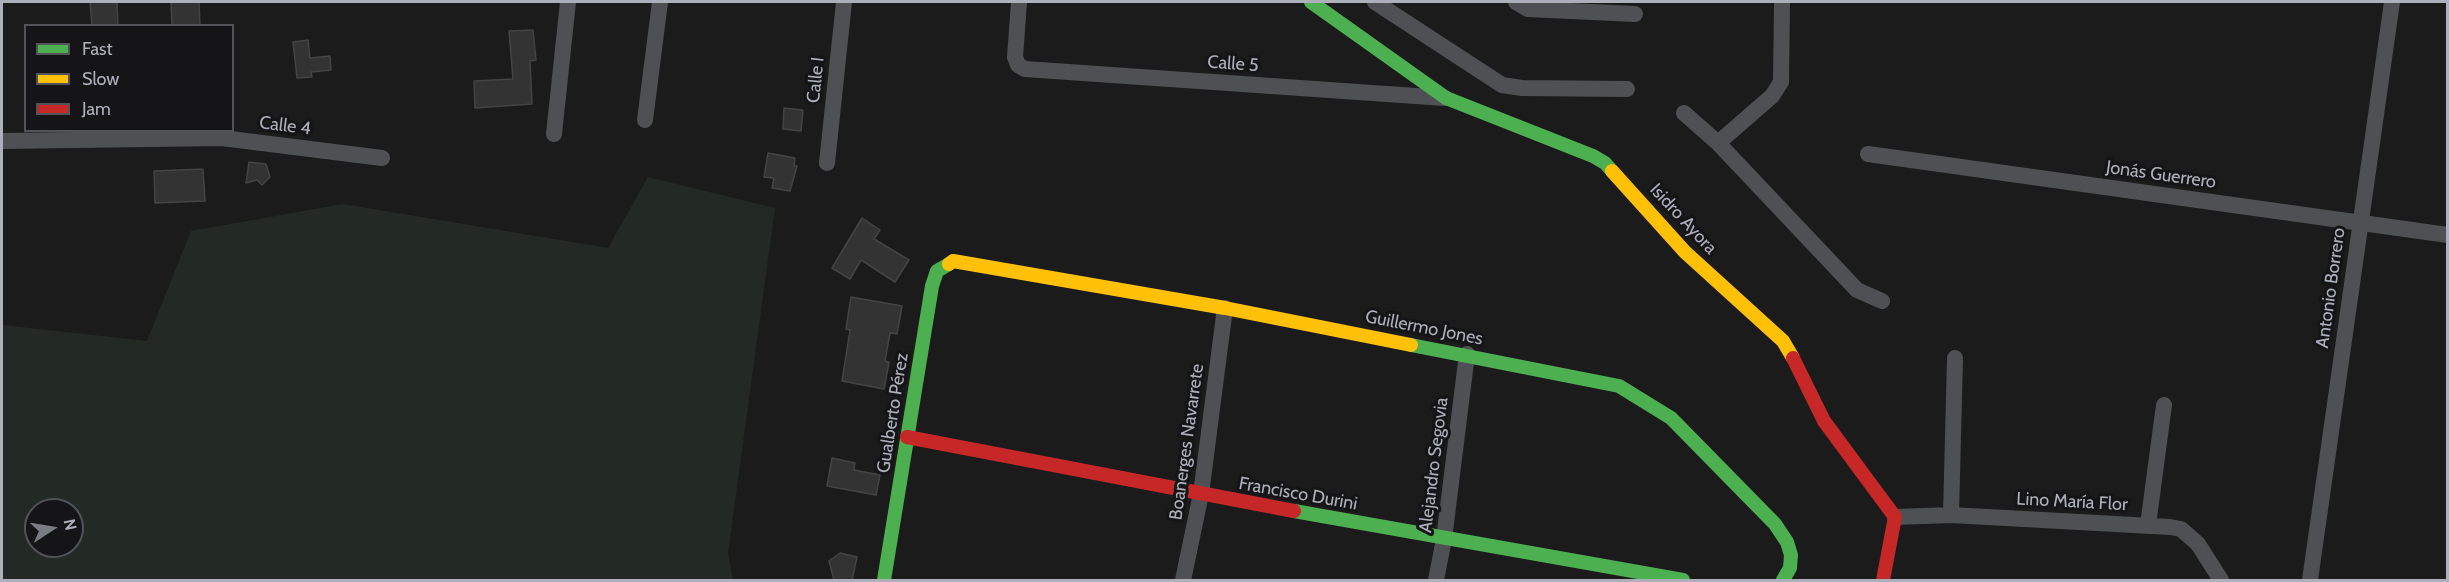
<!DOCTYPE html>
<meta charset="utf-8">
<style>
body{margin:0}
#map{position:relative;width:2449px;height:582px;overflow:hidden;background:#1b1b1b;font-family:Cabin,sans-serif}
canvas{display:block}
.frame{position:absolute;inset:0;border:3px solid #adb0bb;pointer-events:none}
.legend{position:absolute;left:24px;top:24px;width:210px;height:108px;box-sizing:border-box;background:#151517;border:2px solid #525359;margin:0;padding:8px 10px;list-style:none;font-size:18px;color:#adb0bb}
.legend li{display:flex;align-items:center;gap:12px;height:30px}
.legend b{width:30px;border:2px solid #525359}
.north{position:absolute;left:24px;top:498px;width:60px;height:60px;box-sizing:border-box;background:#151517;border:2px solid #525359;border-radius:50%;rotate:78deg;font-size:16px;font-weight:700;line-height:24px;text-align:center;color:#adb0bb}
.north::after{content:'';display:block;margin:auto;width:21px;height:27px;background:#7a7c83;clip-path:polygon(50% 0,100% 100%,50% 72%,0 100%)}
</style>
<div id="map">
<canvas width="2449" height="582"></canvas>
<div class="frame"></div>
<ul class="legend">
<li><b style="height:8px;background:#4caf50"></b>Fast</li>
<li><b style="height:8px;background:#ffc107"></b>Slow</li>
<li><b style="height:8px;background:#c62828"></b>Jam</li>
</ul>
<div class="north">N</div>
</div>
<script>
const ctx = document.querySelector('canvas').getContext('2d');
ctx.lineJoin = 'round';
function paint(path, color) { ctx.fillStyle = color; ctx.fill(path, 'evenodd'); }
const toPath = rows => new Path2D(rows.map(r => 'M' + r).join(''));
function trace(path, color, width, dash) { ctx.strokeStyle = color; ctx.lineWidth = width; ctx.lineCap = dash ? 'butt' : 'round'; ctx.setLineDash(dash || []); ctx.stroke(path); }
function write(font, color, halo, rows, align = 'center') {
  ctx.font = font + ' Cabin,sans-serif'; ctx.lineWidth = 6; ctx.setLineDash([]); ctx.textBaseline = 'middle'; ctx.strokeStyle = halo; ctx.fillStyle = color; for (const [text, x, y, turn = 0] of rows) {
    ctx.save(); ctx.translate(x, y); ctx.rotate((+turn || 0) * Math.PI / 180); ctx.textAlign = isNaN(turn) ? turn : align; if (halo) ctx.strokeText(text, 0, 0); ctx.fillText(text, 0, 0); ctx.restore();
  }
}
const green = toPath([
 [648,177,775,208,728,553,733,580,2,580,2,325,147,341,191,231,343,204,608,248],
 [36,510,72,510,72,546,36,546]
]);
const building = toPath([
 [90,2,117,2,118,26,92,26,90,2],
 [171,2,199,2,200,26,172,26,171,2],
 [533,30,536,60,530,61,532,104,475,108,474,81,513,79,509,31,533,30],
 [308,40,310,58,330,56,331,70,311,72,312,77,297,78,293,42,308,40],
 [784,108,803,110,801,131,783,129,784,108],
 [768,153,795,158,794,166,797,166,790,191,772,188,774,178,764,177,768,153],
 [249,162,266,164,270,177,262,185,257,180,246,183,249,162],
 [203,169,205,201,155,203,154,171,203,169],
 [862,218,880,230,874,239,909,260,895,282,861,260,850,279,832,268,862,218],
 [851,297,902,306,897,334,890,333,885,361,889,362,884,389,842,381,850,330,846,329,851,297],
 [832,458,855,463,854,470,880,475,876,495,827,486,832,458],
 [840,553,857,557,852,580,834,580,829,561,840,553]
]);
const street = toPath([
 [1019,2,1015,57,1018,65,1025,69,1445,98],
 [1375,2,1502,85,1522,88,1627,89],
 [1516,2,1528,9,1635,14],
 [1684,113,1718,143,1857,290,1882,301],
 [645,120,660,2],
 [554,134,568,2],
 [2,141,222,138,382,158],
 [1718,143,1772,96,1781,82,1782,2],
 [1868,154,2448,235],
 [827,163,844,2],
 [1951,515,1955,358],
 [1895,517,1951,515,2170,527,2181,529,2198,544,2221,580],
 [2148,525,2164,405],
 [1183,580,1201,494,1225,308],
 [1436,580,1444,539,1467,354],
 [2310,580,2392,2]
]);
const fast = toPath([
 [1311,2,1446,98,1593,156,1605,163,1612,171],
 [1411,345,1619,386,1671,418,1775,524,1787,542,1791,555,1790,568,1783,580],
 [1294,511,1683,580],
 [884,580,932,286,937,271,949,264]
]);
const slow = toPath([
 [1612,171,1685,252,1783,341,1793,358],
 [949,264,953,261,1225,308,1411,345]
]);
const jam = toPath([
 [1793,358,1824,421,1895,517,1883,580],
 [907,437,1294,511]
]);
const streetNames = [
 ["Calle 5",1233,64,4],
 ["Calle I",816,80,-84],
 ["Calle 4",285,126,7],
 ["Jonás Guerrero",2161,175,8],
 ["Isidro Ayora",1683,219,47],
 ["Antonio Borrero",2331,288,-82],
 ["Guillermo Jones",1424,328,11],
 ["Gualberto Pérez",893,413,-81],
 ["Boanerges Navarrete",1187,442,-82],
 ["Alejandro Segovia",1434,465,-83],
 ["Francisco Durini",1298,494,10],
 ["Lino María Flor",2072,502,3]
];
paint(green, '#232a25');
paint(building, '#333');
trace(building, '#444447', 1.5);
trace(street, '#4f5054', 16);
trace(fast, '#4caf50', 14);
trace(slow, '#ffc107', 14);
trace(jam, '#c62828', 14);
write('18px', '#adb0bb', '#151517', streetNames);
</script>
